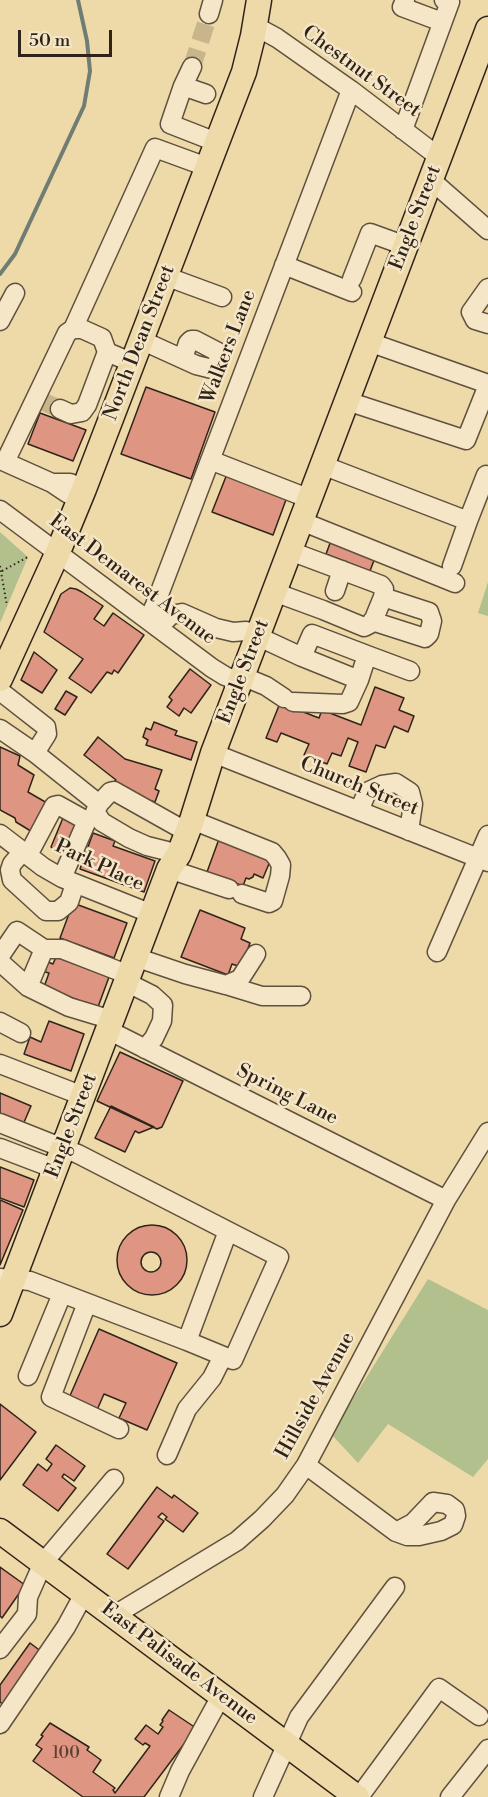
<!DOCTYPE html>
<style>
body{margin:0}
#map{position:relative;width:488px;height:1797px;overflow:hidden;background:#eed9a9;font-family:"Libre Bodoni",serif}
canvas{display:block}
.scale{position:absolute;left:18px;top:30px;width:94px;height:27px;box-sizing:border-box;border:3px solid #30241a;border-top:0;padding-left:8px;font-size:18px;line-height:21px;white-space:nowrap;color:#30241a;-webkit-text-stroke:4px #f4e6c7;paint-order:stroke}
</style>
<div id="map">
<canvas width="488" height="1797"></canvas>
<div class="scale">50 m</div>
</div>
<script>
const ctx = document.querySelector('canvas').getContext('2d');
ctx.lineJoin = 'round';
function paint(path, color) { ctx.fillStyle = color; ctx.fill(path, 'evenodd'); }
const toPath = rows => new Path2D(rows.map(r => 'M' + r).join(''));
function trace(path, color, width, dash) { ctx.strokeStyle = color; ctx.lineWidth = width; ctx.lineCap = dash ? 'butt' : 'round'; ctx.setLineDash(dash || []); ctx.stroke(path); }
function write(font, color, halo, rows, align = 'center') {
  ctx.font = font + ' "Libre Bodoni",serif'; ctx.lineWidth = 5; ctx.setLineDash([]); ctx.textBaseline = 'middle'; ctx.strokeStyle = halo; ctx.fillStyle = color; for (const [text, x, y, turn = 0] of rows) {
    ctx.save(); ctx.translate(x, y); ctx.rotate((+turn || 0) * Math.PI / 180); ctx.textAlign = isNaN(turn) ? turn : align; if (halo) ctx.strokeText(text, 0, 0); ctx.fillText(text, 0, 0); ctx.restore();
  }
}
const green = toPath([
 [0,532,28,557,0,623],
 [488,582,488,616,478,613],
 [428,1279,488,1310,488,1459,473,1477,388,1424,358,1463,331,1434]
]);
const stream = toPath([
 [0,274,15,254,84,106,90,71,87,41,78,0]
]);
const building = toPath([
 [146,387,215,412,191,479,121,454,146,387],
 [40,413,86,430,73,461,28,444,40,413],
 [227,474,287,497,273,535,212,512,227,474],
 [332,538,376,555,370,571,326,554,332,538],
 [70,588,76,589,82,592,103,606,94,619,104,626,113,613,144,635,118,673,114,670,112,674,107,672,91,693,69,678,83,659,44,632,61,594,70,588],
 [34,652,57,670,42,693,21,680,34,652],
 [190,669,211,685,191,713,184,708,179,716,167,707,172,700,169,697,190,669],
 [375,687,404,698,399,710,414,716,408,732,394,726,385,748,376,745,366,772,349,766,358,742,348,738,341,756,332,753,327,764,304,755,309,744,281,733,277,742,266,738,280,703,319,718,322,710,361,725,375,687],
 [66,691,77,697,65,715,55,709,66,691],
 [154,722,177,731,175,735,197,742,191,760,146,745,148,740,143,737,146,728,151,730,154,722],
 [98,737,125,759,162,770,155,789,159,791,155,802,135,796,114,782,116,780,84,755,98,737],
 [0,747,20,756,18,765,34,775,28,792,47,803,34,833,16,822,15,818,0,810,0,747],
 [65,813,83,822,67,860,51,847,65,813],
 [93,833,115,841,113,846,155,861,144,892,80,869,93,833],
 [219,839,271,859,263,878,254,874,253,877,249,879,246,878,243,886,207,872,219,839],
 [73,903,127,923,114,958,60,938,73,903],
 [200,910,245,928,241,939,250,943,241,967,232,964,228,975,181,957,200,910],
 [56,957,109,977,98,1007,86,1003,84,1009,76,1006,78,1000,44,987,49,973,45,972,48,962,53,964,56,957],
 [49,1021,84,1034,71,1071,24,1054,30,1037,41,1042,49,1021],
 [120,1052,183,1081,162,1127,157,1129,97,1101,120,1052],
 [0,1093,31,1106,22,1127,0,1118,0,1093],
 [111,1106,154,1127,139,1133,135,1131,125,1152,95,1138,111,1106],
 [0,1167,34,1180,24,1207,0,1198,0,1167],
 [0,1200,23,1210,0,1265,0,1200],
 '117 1260a35 35 0 1 1 70 0a35 35 0 1 1-70 0Z',
 '141 1262a10 10 0 1 1 20 0a10 10 0 1 1-20 0Z',
 [99,1329,177,1363,147,1430,119,1418,126,1403,104,1394,97,1410,69,1398,99,1329],
 [0,1404,36,1432,0,1480,0,1404],
 [56,1445,85,1466,74,1481,64,1474,62,1477,76,1488,58,1511,23,1485,38,1464,47,1471,52,1464,46,1459,56,1445],
 [157,1487,172,1498,174,1495,198,1513,183,1532,165,1519,167,1517,162,1513,158,1517,164,1521,128,1569,107,1554,157,1487],
 [0,1567,25,1585,2,1618,0,1616,0,1567],
 [30,1643,42,1652,4,1705,0,1702,0,1685,30,1643],
 [169,1710,196,1728,144,1797,83,1797,33,1761,42,1749,36,1745,43,1736,41,1735,50,1723,89,1747,87,1750,101,1760,93,1772,115,1788,113,1790,115,1793,150,1746,145,1743,143,1745,135,1739,146,1725,158,1734,163,1727,160,1725,163,1721,162,1720,169,1710]
]);
const minorTunnel = toPath([
 [192,67,209,14],
 [44,402,60,409]
]);
const path = toPath([
 [0,566,7,606],
 [2,571,28,557]
]);
const minor = toPath([
 [405,0,402,7,442,22],
 [209,14,213,0],
 [255,26,277,38,351,90,439,157],
 [192,67,183,86,170,124,216,142],
 [183,86,206,94],
 [403,130,450,2,444,0],
 [431,180,488,230],
 [284,265,352,292],
 [165,276,222,297],
 [352,279,370,233,406,246],
 [488,288,471,312,475,320,488,324],
 [0,321,15,293],
 [73,329,155,148,207,167],
 [141,340,196,365,212,369,217,365,219,356,218,352,195,340,191,340,188,343,183,359],
 [369,342,488,384],
 [347,401,466,440,488,385],
 [60,409,71,414,82,412,87,405,107,352,133,363],
 [210,460,310,499],
 [322,465,468,521,486,475],
 [52,483,5,462,67,333,73,329,82,329,102,338,107,352],
 [80,499,67,493,52,483,70,483,84,489],
 [0,510,212,668,225,676,240,682],
 [301,521,455,583],
 [452,566,468,521],
 [335,591,342,570],
 [274,592,323,610,364,627,370,624,374,619,383,597,384,589,381,585,290,551],
 [148,620,155,605,351,90],
 [372,621,425,638,429,634,432,621,429,612,383,597],
 [158,628,171,615,182,613,216,628,233,632,246,631,302,657,359,680,367,655,312,634,302,657],
 [367,655,410,671],
 [242,676,266,686,284,698],
 [0,691,46,727,47,734,35,753],
 [293,702,343,704,349,702,359,680],
 [0,729,35,753,99,804],
 [213,753,488,862],
 [359,811,367,792,382,785,396,783,410,792,413,804,409,831],
 [192,820,272,852,277,858,281,865,280,876,273,901,269,903,242,894],
 [0,834,43,867,62,878,152,914],
 [23,851,12,864,10,870,12,880,46,911,58,911,69,902,75,884],
 [179,854,147,846,129,838,102,822,95,812,99,804,110,792,114,791,187,832],
 [28,855,54,806,58,805,85,820,86,823,62,878],
 [169,869,229,889],
 [437,952,488,835],
 [0,956,17,931,44,949],
 [135,957,185,974,226,985,240,979,256,954],
 [0,962,28,987,69,1007,112,1020],
 [126,982,152,995,163,1005,162,1021,154,1038,145,1049],
 [226,985,262,996,301,996],
 [28,987,44,949,62,949,129,975],
 [0,1022,21,1033],
 [108,1030,446,1200],
 [0,1064,83,1096],
 [0,1123,78,1154,228,1231,187,1341],
 [0,1148,55,1169],
 [0,1278,30,1281,187,1341,233,1360,279,1257,228,1231],
 [87,1303,51,1397,119,1429],
 [28,1376,62,1294],
 [167,1455,187,1409,212,1378,223,1356],
 [306,1465,396,1532,407,1536,419,1536,441,1531,453,1525,456,1516,455,1510,447,1504,433,1502,413,1523,396,1532],
 [113,1616,237,1541,262,1519,285,1495,306,1465,446,1200,488,1132],
 [0,1649,27,1614,28,1597,43,1563,114,1479],
 [0,1724,66,1627,84,1594],
 [169,1797,180,1771,221,1696],
 [263,1797,299,1717,395,1587],
 [359,1797,439,1688,479,1716],
 [450,1797,488,1749]
]);
const major = toPath([
 [0,679,58,552,84,489,244,72,253,36,259,0],
 [0,1314,169,869,179,854,192,820,213,753,488,29],
 [0,1531,357,1797]
]);
const numberNames = [
 ["100",66,1754]
];
const streetNames = [
 ["Chestnut Street",361,72,36],
 ["Engle Street",416,218,-69],
 ["North Dean Street",140,343,-69],
 ["Walkers Lane",229,347,-69],
 ["East Demarest Avenue",132,580,37],
 ["Engle Street",244,672,-69],
 ["Church Street",359,787,22],
 ["Park Place",99,866,25],
 ["Spring Lane",287,1095,27],
 ["Engle Street",72,1126,-69],
 ["Hillside Avenue",316,1396,-61],
 ["East Palisade Avenue",179,1664,37]
];
paint(green, '#b2c08d');
trace(stream, '#707d73', 4);
paint(building, '#de9682');
trace(building, '#30241a', 1.5);
trace(minorTunnel, '#c8b58c', 18, [18, 9]);
trace(minor, '#60513e', 21);
trace(major, '#30241a', 27);
trace(path, '#30241a', 2, [1.5, 3]);
trace(minor, '#f4e6c7', 18);
trace(major, '#eed9a9', 24);
write('16px', '#5c4034', null, numberNames);
write('20px', '#30241a', '#f4e6c7', streetNames);
</script>
